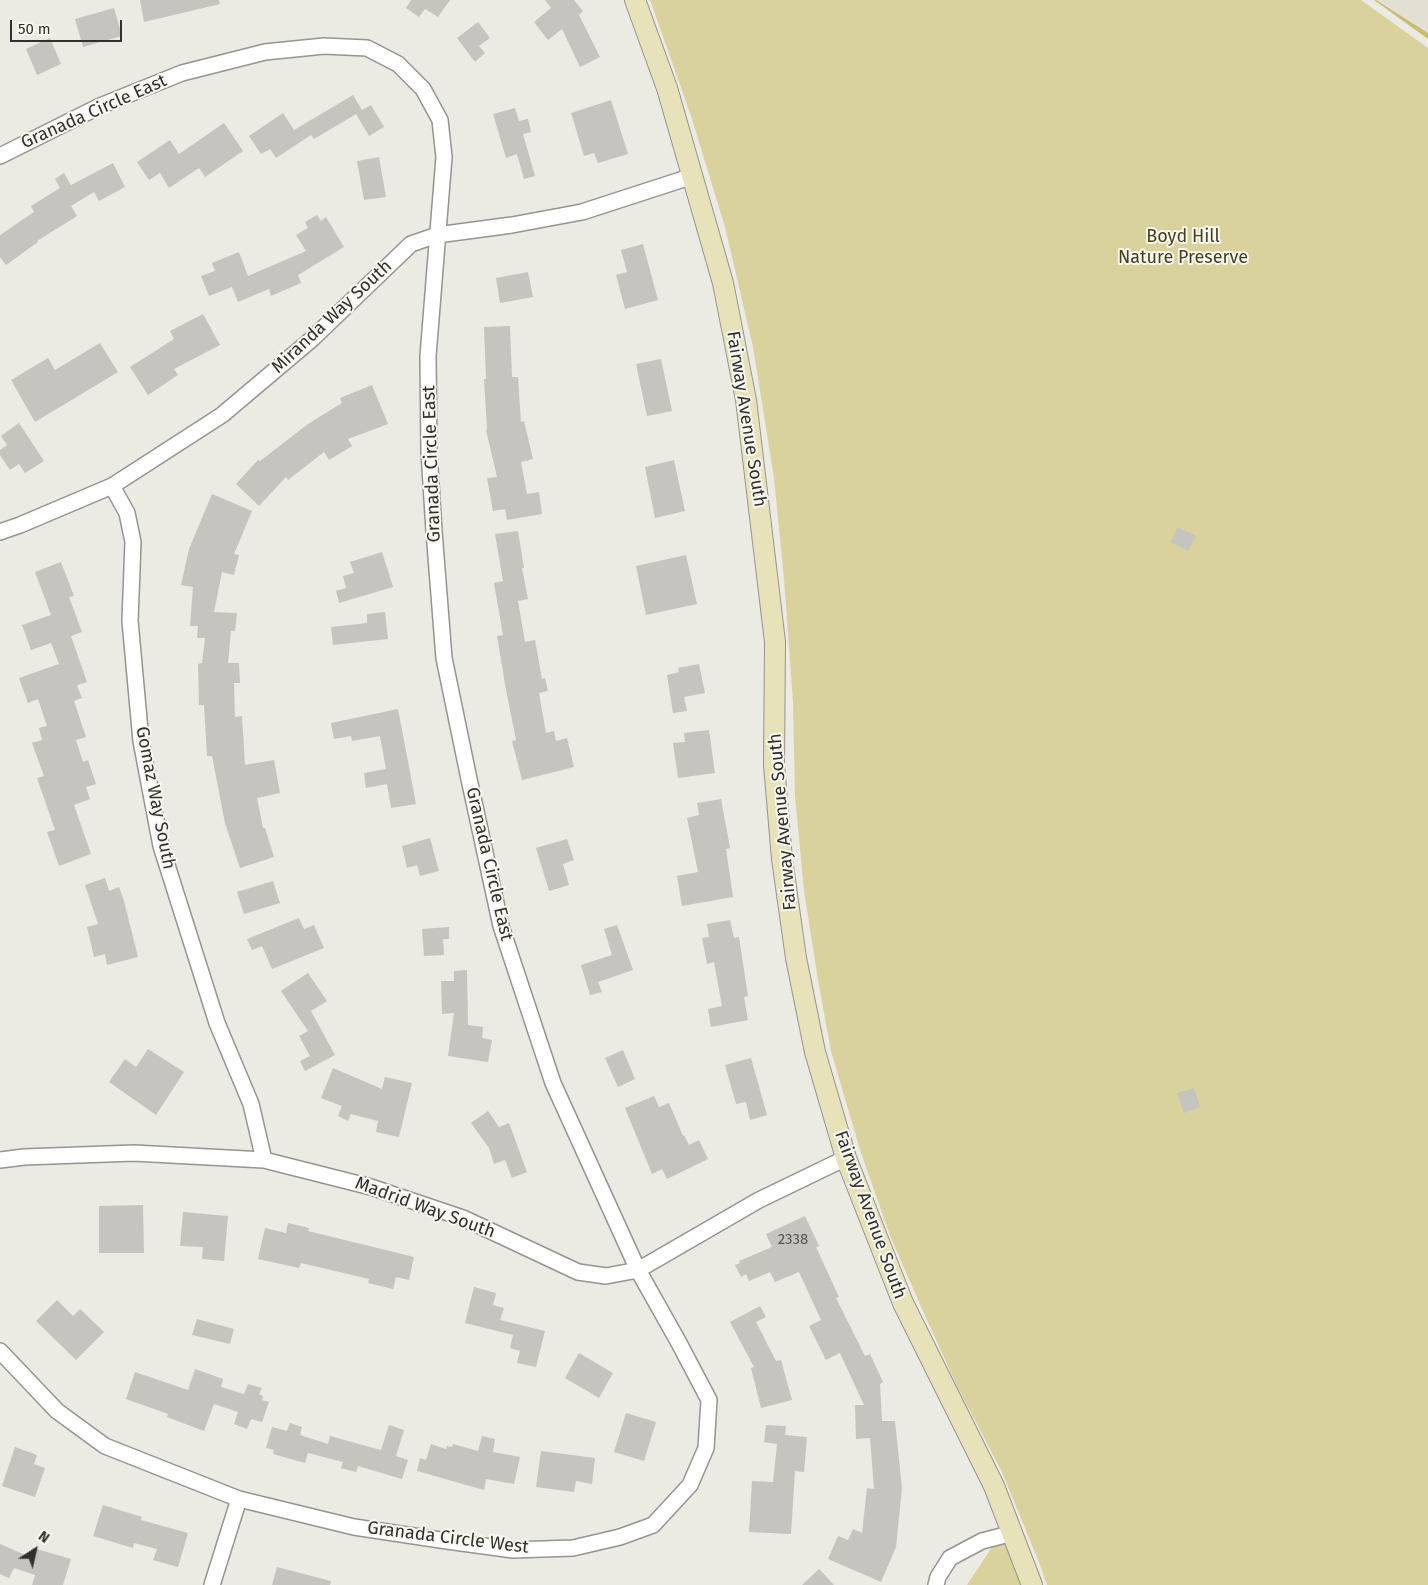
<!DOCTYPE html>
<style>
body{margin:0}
#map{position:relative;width:1428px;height:1585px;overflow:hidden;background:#ebeae3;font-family:"Fira Sans",sans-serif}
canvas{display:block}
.north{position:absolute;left:10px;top:1525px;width:50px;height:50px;-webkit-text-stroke:4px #f8f7f0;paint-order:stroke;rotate:35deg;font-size:14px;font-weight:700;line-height:20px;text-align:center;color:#30302e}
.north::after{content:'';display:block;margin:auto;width:18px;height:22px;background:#30302e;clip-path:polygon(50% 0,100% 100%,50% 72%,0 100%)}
.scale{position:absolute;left:10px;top:20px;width:112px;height:22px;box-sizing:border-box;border:2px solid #30302e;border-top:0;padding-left:6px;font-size:15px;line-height:18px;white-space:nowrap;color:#30302e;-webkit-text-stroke:4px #f8f7f0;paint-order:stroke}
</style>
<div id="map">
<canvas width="1428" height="1585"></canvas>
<div class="north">N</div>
<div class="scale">50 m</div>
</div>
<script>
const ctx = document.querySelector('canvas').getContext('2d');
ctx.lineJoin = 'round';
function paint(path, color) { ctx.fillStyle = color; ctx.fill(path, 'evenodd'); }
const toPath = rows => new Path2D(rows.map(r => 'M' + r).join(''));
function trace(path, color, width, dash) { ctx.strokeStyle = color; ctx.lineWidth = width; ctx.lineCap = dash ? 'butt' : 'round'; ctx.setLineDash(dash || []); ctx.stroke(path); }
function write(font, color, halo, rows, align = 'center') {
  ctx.font = font + ' "Fira Sans",sans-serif'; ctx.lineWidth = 4; ctx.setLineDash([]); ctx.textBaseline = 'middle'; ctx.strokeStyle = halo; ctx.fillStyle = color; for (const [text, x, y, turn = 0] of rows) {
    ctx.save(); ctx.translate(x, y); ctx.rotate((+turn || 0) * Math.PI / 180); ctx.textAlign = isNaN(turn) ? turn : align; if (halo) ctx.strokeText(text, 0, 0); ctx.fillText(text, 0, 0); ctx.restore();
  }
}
const built = toPath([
 [1376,0,1428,0,1428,33]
]);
const green = toPath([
 [650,0,1361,0,1428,48,1428,1585,1047,1585,1040,1565,1002,1472,957,1386,922,1309,891,1238,861,1153,831,1051,819,986,804,891,795,796,793,702,784,579,774,478,753,347,725,227,691,116],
 [1007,1543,1023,1585,967,1585,992,1547]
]);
const forest = toPath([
 [1374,0,1376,0,1428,33,1428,39]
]);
const building = toPath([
 [140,0,219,0,220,4,144,22],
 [411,0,450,0,438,17,425,9,419,17,406,8],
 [545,0,574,0,583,11,579,15,600,57,580,67,562,29,548,40,534,22,551,8],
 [114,8,122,36,83,47,75,19],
 [478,22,490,38,479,46,485,53,475,62,457,38],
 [50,38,61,64,37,75,26,49],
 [353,95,362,110,371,105,384,127,369,136,356,114,314,139,311,135,276,158,270,149,261,154,249,136,283,113,294,130],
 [611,100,628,154,598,163,594,153,584,156,571,113],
 [515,108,519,121,528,119,531,132,523,134,535,176,524,179,517,154,506,158,493,114],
 [224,123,243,151,205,177,199,168,169,188,160,173,149,180,137,162,170,140,179,154],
 [379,157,386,197,364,200,357,161],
 [113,163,125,187,99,201,94,192,71,206,77,216,37,241,38,242,6,265,0,257,0,235,34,212,31,206,60,188,55,179,64,173,71,185],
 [317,215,321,221,326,217,344,247,298,275,301,283,271,296,269,289,238,302,232,287,209,296,201,276,215,271,212,263,239,252,248,276,306,251,296,235,308,228,305,222],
 [643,244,658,300,625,309,616,275,627,272,621,250],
 [528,272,533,297,500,303,496,278],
 [203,314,220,345,174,369,178,375,148,395,130,367,174,339,170,331],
 [510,326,512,377,518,377,521,422,524,421,533,459,521,462,527,494,539,492,542,514,507,520,505,509,493,511,487,478,497,477,486,430,487,429,484,379,486,379,484,327],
 [100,343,118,372,35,422,11,380,48,358,55,370],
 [661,359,672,411,647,416,636,364],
 [372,385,388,424,348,439,352,446,329,460,324,452,288,480,286,477,259,506,236,484,258,460,260,461,308,424,342,403,340,398],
 [19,423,44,461,25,473,19,464,10,470,0,455,0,450,7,445,1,436],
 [674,460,685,511,655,518,645,467],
 [212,494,252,511,234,554,239,555,234,575,222,572,214,612,237,613,235,631,231,631,228,663,239,663,240,683,234,683,235,717,242,716,245,765,274,760,280,793,257,798,263,828,265,828,274,857,240,868,225,823,212,756,207,756,204,705,199,705,198,664,202,663,205,638,197,638,198,626,190,626,193,587,181,585,189,549],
 [1178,527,1196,536,1188,551,1170,542],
 [518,531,524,568,522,568,528,599,518,601,525,642,535,640,542,679,545,678,548,691,539,693,546,733,554,731,556,741,567,738,574,767,522,780,512,741,516,740,506,690,497,636,503,635,494,583,503,581,495,534],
 [382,552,393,587,339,603,336,591,346,588,343,576,354,573,350,562],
 [686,555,697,604,646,615,636,566],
 [61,562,74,596,69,597,82,632,71,636,87,682,77,685,82,698,74,701,86,737,76,740,83,762,88,760,96,784,86,787,90,799,74,805,91,854,59,866,47,832,55,830,37,778,44,776,32,743,42,740,39,728,47,726,38,699,28,703,19,678,59,664,51,643,31,650,22,625,51,615,35,572],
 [385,612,388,639,333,645,331,627,367,623,367,614],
 [699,664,705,693,684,697,687,711,673,713,667,675,679,672,678,668],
 [398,709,416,804,391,808,387,784,366,788,364,773,386,769,380,736,352,741,351,736,334,739,331,723],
 [709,730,715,773,678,778,673,743,685,742,684,733],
 [721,799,730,848,726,849,733,897,682,906,677,876,698,872,687,818,699,815,697,803],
 [430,838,439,871,420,876,417,865,407,868,402,846],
 [567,839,574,860,563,864,569,885,549,891,536,848],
 [105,878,109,891,119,887,124,901,138,957,107,965,105,954,94,957,87,927,98,924,85,885],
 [273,881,280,903,244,914,237,892],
 [299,918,304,929,314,925,324,948,272,969,262,946,252,950,247,939],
 [730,920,734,938,739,937,742,957,748,996,744,997,748,1020,711,1027,708,1009,722,1006,714,962,707,964,702,938,709,937,707,924],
 [617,925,633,970,598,982,602,992,590,995,581,965,612,955,604,929],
 [449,927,449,939,443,939,444,955,424,956,422,929],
 [467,970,468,1025,483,1027,482,1038,492,1040,488,1062,448,1056,454,1013,442,1014,441,981,454,981,454,971],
 [308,973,327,1001,311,1011,335,1055,305,1071,300,1061,310,1056,299,1036,308,1031,281,991],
 [148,1049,184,1072,156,1115,109,1082,125,1059,136,1067],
 [623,1050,635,1079,618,1087,605,1058],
 [751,1058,767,1115,750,1120,746,1102,736,1104,725,1065],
 [333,1068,382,1089,385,1077,412,1083,399,1137,376,1132,378,1121,351,1114,348,1121,338,1116,342,1106,321,1098],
 [1194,1088,1200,1107,1184,1113,1177,1093],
 [654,1096,659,1107,669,1103,683,1136,684,1135,689,1145,699,1140,708,1159,667,1179,662,1169,652,1174,625,1108],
 [488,1111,499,1127,509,1123,527,1172,512,1178,505,1160,494,1164,489,1148,471,1123],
 [143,1205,144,1253,99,1253,99,1206],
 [183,1212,228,1216,224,1261,202,1259,203,1247,180,1246],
 [805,1216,819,1246,816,1247,839,1297,836,1298,865,1356,870,1354,883,1382,880,1384,882,1421,895,1421,902,1488,896,1547,881,1582,828,1559,838,1536,848,1540,853,1529,862,1533,867,1488,874,1489,870,1438,856,1439,855,1405,864,1405,840,1353,826,1360,809,1326,821,1320,799,1272,775,1282,770,1272,749,1281,746,1274,741,1277,735,1265,740,1263,739,1261,772,1247,766,1234],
 [288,1223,309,1228,308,1231,414,1257,409,1280,396,1277,393,1289,368,1283,369,1279,301,1263,299,1268,258,1259,265,1228,286,1233],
 [474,1287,496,1293,493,1305,504,1308,500,1320,545,1331,536,1367,517,1363,520,1351,510,1348,513,1335,465,1323],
 [57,1300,73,1316,80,1309,104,1332,76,1360,36,1321],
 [760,1306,766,1317,756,1322,776,1361,781,1360,792,1400,761,1408,751,1368,754,1367,730,1322],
 [197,1319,234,1329,230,1344,192,1335],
 [579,1353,613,1373,599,1398,565,1378],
 [195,1369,223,1379,221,1387,244,1394,248,1384,262,1388,259,1394,263,1396,262,1400,269,1402,262,1422,251,1419,247,1429,234,1424,238,1412,214,1404,204,1431,167,1417,168,1414,126,1399,135,1372,188,1390],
 [626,1413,656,1422,644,1461,614,1452],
 [290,1423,302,1427,300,1435,328,1444,330,1436,381,1450,389,1425,404,1430,396,1456,408,1460,402,1479,358,1466,356,1472,341,1468,343,1462,308,1453,305,1463,273,1454,274,1450,266,1448,272,1427,287,1431],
 [766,1425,786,1426,785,1435,807,1437,804,1472,795,1471,791,1534,749,1532,752,1481,773,1482,777,1444,764,1442],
 [482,1436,495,1439,493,1452,520,1457,514,1484,486,1479,484,1490,417,1471,420,1458,426,1460,431,1444,446,1449,447,1446,452,1447,453,1444,478,1451],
 [15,1447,37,1455,34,1464,45,1468,35,1497,2,1486],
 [541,1451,595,1458,592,1484,576,1481,574,1492,536,1487],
 [103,1505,142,1517,141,1520,188,1533,178,1567,153,1560,157,1549,134,1543,133,1548,93,1536],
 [0,1544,30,1557,33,1548,71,1559,63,1585,32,1585,35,1575,14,1568,9,1578,0,1574],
 [277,1567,331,1581,330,1585,272,1585],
 [819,1569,834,1585,802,1585]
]);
const street = toPath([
 [0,156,100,106,182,73,265,52,324,46,367,48,398,64,423,89,440,120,444,157,428,356,429,452,434,531,444,658,469,779,501,926,553,1083,638,1270,679,1343,709,1400,706,1448,690,1485,653,1525,620,1537,573,1548,513,1550,447,1541,354,1527,239,1499,105,1446,57,1411,0,1351],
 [112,486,127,513,133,542,130,621,141,741,161,846,217,1023,251,1104,264,1160],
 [0,532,20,525,112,486,222,415,312,339,411,244,437,235,512,225,582,212,693,176],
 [0,1160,24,1157,134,1153,264,1160,371,1187,463,1218,578,1272,606,1276,638,1270,759,1200,846,1158],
 [212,1585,239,1499],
 [936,1585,938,1577,950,1558,982,1541,1013,1533]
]);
const secondary = toPath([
 [635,0,667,88,723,283,746,400,775,642,774,765,782,859,796,958,815,1052,846,1158,903,1303,994,1486,1032,1585]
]);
const numberNames = [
 ["2338",793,1240]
];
const streetNames = [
 ["Granada Circle East",94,112,-24],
 ["Miranda Way South",332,317,-43],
 ["Fairway Avenue South",746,419,81],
 ["Granada Circle East",432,464,-92],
 ["Gomaz Way South",155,798,79],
 ["Fairway Avenue South",783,822,-95],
 ["Granada Circle East",489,864,77],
 ["Madrid Way South",425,1208,20],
 ["Fairway Avenue South",870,1215,70],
 ["Granada Circle West",448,1538,7]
];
const parkNames = [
 ["Boyd Hill",1183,237],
 ["Nature Preserve",1183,258]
];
paint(built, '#e2e0d2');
paint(green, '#d9d29d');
paint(forest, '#c9bd6f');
paint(building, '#c5c4be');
trace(street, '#95948e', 18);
trace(secondary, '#95948e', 22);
trace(street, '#fff', 15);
trace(secondary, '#e7e2ba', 20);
write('15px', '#555552', null, numberNames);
write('18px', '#30302e', '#f8f7f0', streetNames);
write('18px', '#443f1d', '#f8f7f0', parkNames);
</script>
